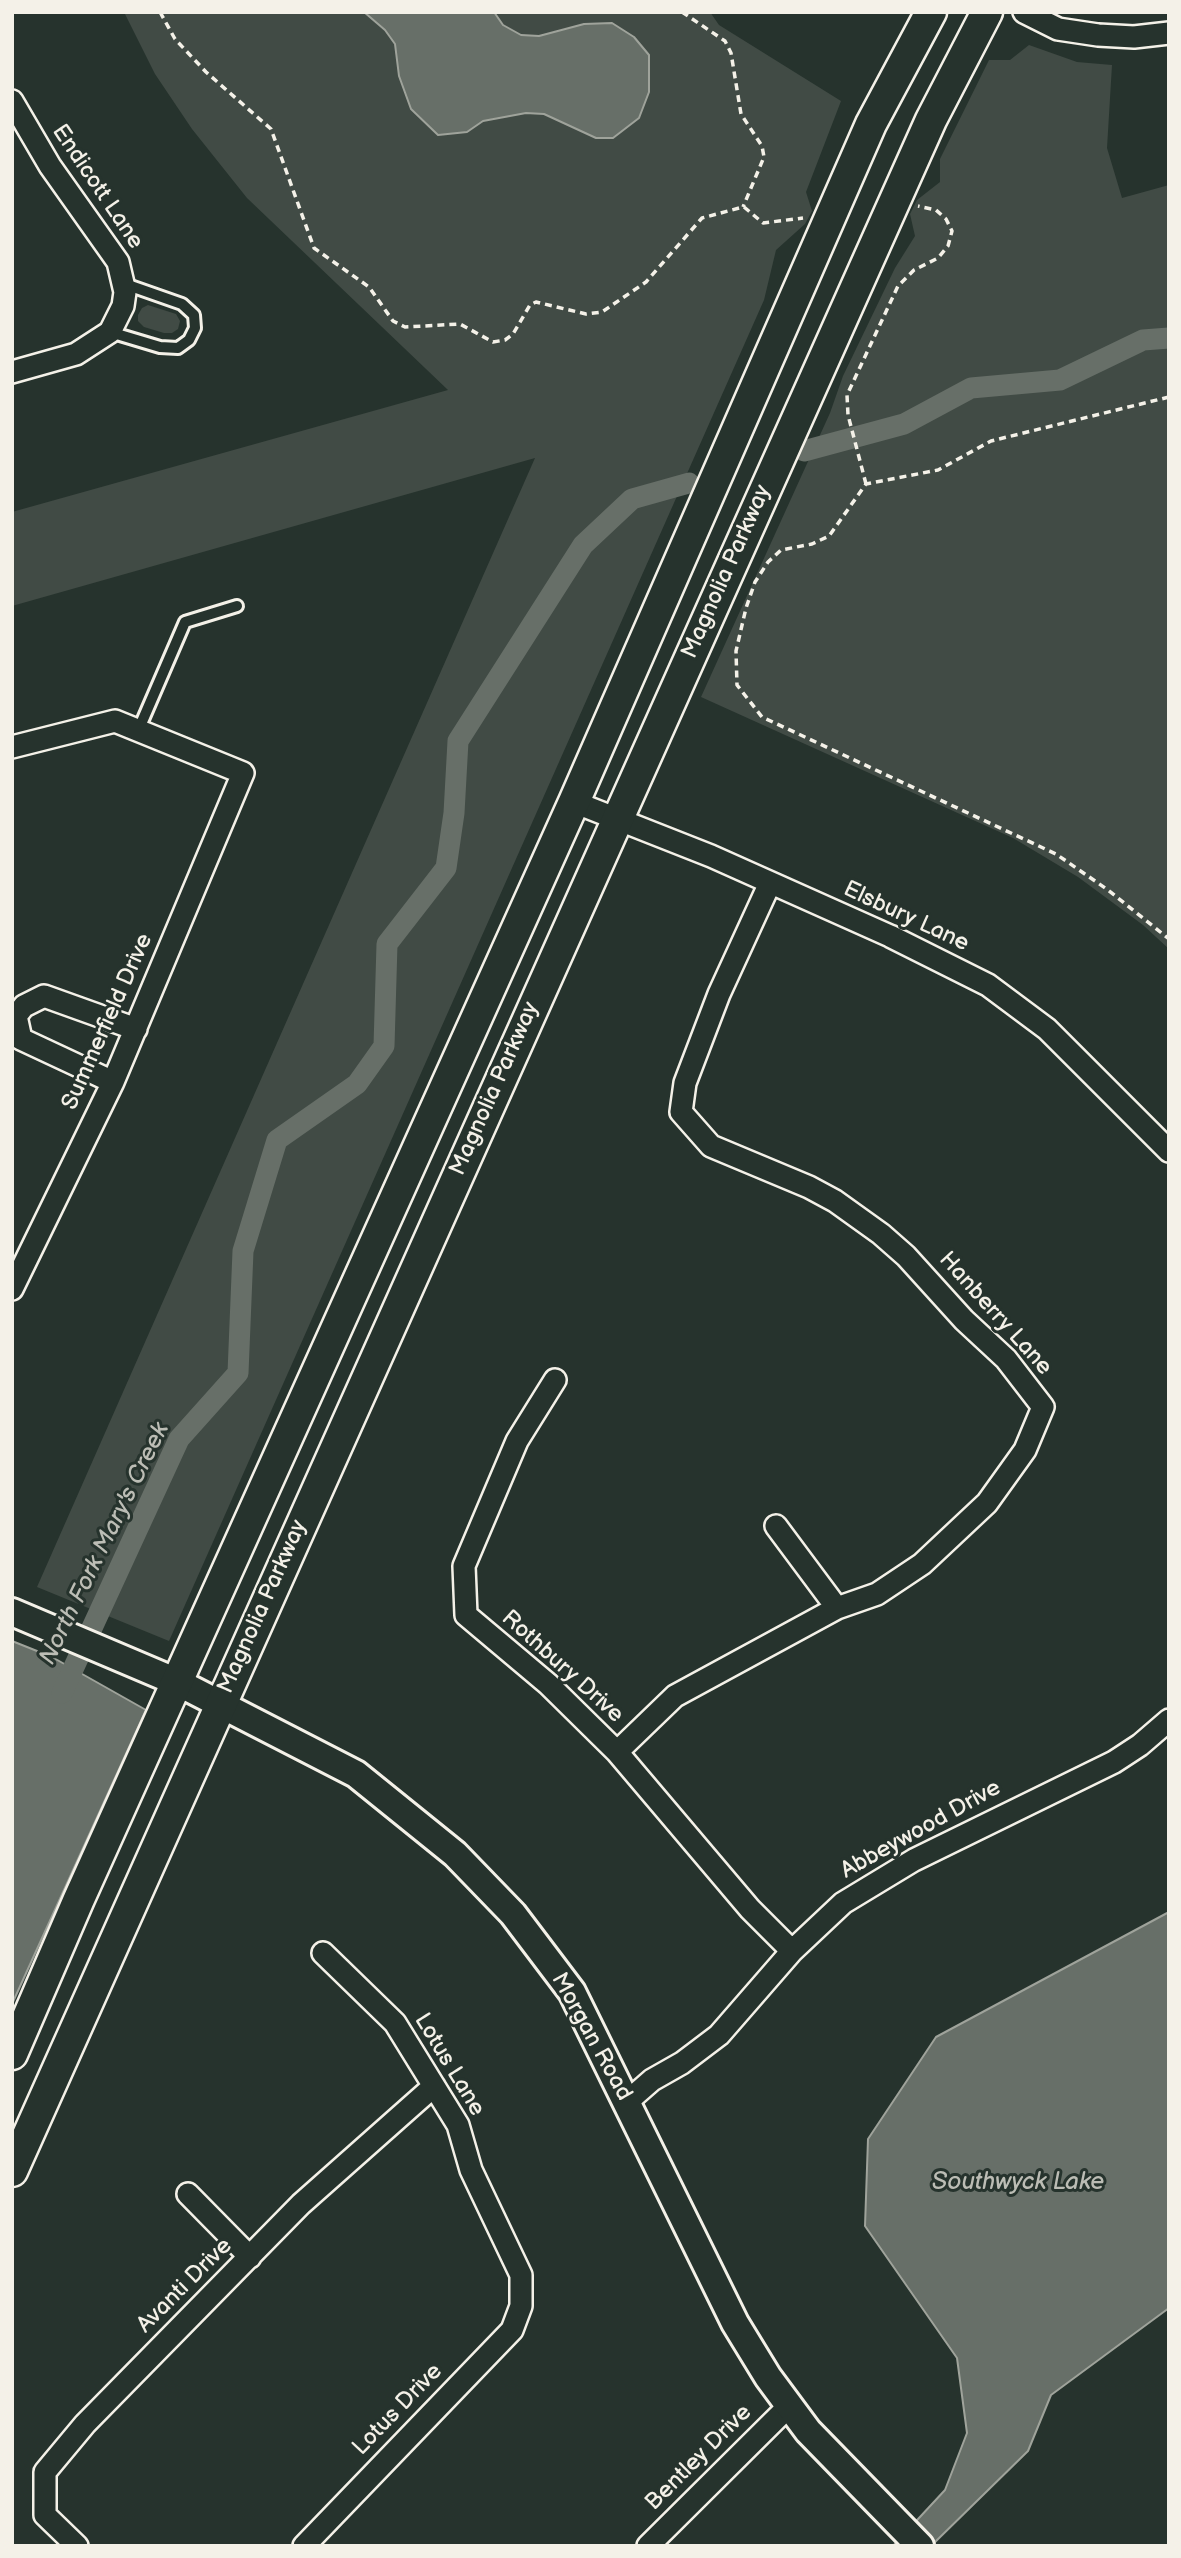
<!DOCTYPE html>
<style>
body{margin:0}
#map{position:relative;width:1181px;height:2558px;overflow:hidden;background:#26332d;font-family:"Balsamiq Sans",sans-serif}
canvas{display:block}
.frame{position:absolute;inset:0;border:14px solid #f4f1e8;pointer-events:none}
</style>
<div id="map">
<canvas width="1181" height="2558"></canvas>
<div class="frame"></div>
</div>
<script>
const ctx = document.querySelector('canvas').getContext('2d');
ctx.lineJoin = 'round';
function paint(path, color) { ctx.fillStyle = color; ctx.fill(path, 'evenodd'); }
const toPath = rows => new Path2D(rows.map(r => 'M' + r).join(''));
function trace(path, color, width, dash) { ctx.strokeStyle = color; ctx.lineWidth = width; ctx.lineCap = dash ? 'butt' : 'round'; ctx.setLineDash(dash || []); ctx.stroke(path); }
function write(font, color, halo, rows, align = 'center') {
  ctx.font = font + ' "Balsamiq Sans",sans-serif'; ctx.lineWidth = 6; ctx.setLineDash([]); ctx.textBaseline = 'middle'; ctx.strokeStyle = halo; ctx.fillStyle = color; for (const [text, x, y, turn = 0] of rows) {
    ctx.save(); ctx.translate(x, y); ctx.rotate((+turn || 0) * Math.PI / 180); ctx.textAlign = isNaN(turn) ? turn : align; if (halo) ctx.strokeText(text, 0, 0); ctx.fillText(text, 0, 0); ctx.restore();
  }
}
const green = toPath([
 [124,12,710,12,719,25,841,101,806,192,812,211,805,224,776,250,764,300,169,1641,37,1587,535,458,12,606,12,512,448,390,247,198,192,129,155,74],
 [1029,45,1077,62,1112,65,1107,148,1122,198,1169,185,1169,949,1143,925,1078,877,1013,838,701,697,830,413,843,376,895,268,915,236,910,214,917,200,940,182,940,159,989,60,1010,60],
 [148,305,176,314,180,321,178,329,172,333,164,333,144,327,138,321,138,315,142,308]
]);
const water = toPath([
 [364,12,494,12,503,25,521,35,539,36,584,24,612,23,634,37,649,55,649,92,639,118,613,138,596,138,544,114,526,113,483,121,467,132,438,135,411,109,399,76,395,44,385,30,364,12],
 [12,1641,52,1657,146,1710,12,2004,12,1641],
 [1169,1912,1169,2308,1051,2395,1028,2451,931,2546,893,2546,945,2490,967,2433,957,2358,865,2226,868,2139,936,2037,1169,1912]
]);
const canal = toPath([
 [804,451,904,424,971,388,1060,380,1143,340,1169,338],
 [62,1693,179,1439,238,1373,243,1251,277,1140,357,1084,384,1046,387,944,446,868,454,813,458,741,583,545,632,499,689,483]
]);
const path = toPath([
 [160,12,175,39,206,72,271,129,314,248,369,287,393,321,405,327,460,324,493,342,505,340,513,334,530,305,536,302,586,314,602,312,646,282,702,218,743,207],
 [682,12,725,41,731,53,741,114,762,146,764,157,743,207],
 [744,207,763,223,803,218],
 [1169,397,991,441,938,470,866,484,829,536,812,544,781,550,768,562,755,582,746,608,736,651,737,685,762,717,1056,854,1108,890,1169,939],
 [866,484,848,415,847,395,898,286,914,270,938,258,948,246,952,231,946,219,936,210,918,206]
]);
const service = toPath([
 [110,332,160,347,178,348,189,340,195,328,194,315,182,304,125,284],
 [138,731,185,622,237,606]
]);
const minor = toPath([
 [1024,12,1058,29,1098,35,1134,37,1169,33],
 [12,101,50,166,118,262,125,292,123,306,110,332,76,354,12,372],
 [12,747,115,721,243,773,113,1082,12,1289],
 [574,802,711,856,890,936,988,985,1047,1029,1169,1151],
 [113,1082,21,1039,16,1016,24,1006,44,996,136,1029],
 [555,1380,517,1441,464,1566,466,1615,548,1684,617,1752,750,1909,792,1951],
 [776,1526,837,1608],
 [617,1752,675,1696,837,1608,877,1594,922,1564,987,1503,1025,1450,1043,1407,1006,1359,964,1320,906,1256,881,1234,835,1201,809,1187,711,1146,681,1112,685,1083,719,994,770,883],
 [628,2101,652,2080,682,2063,719,2035,792,1951,843,1903,914,1860,1114,1762,1140,1745,1169,1720],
 [188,2194,250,2257],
 [77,2546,45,2515,45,2472,85,2424,301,2204,434,2086],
 [304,2546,512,2330,521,2306,521,2275,471,2170,458,2125,395,2023,323,1953],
 [648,2546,788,2407]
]);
const tertiary = toPath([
 [12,1612,177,1682,356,1774,455,1854,513,1914,572,1992,735,2323,768,2377,808,2431,920,2546]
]);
const secondary = toPath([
 [12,2054,79,1899,574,802,871,124,931,12],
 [12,2171,931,120,987,12]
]);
const streetNames = [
 ["Endicott Lane",97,187,56],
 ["Magnolia Parkway",727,572,-66],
 ["Elsbury Lane",906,917,25],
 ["Summerfield Drive",108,1022,-66],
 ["Magnolia Parkway",495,1089,-66],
 ["Hanberry Lane",995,1314,48],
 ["Magnolia Parkway",263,1607,-66],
 ["Rothbury Drive",562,1667,42],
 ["Abbeywood Drive",921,1830,-29],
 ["Morgan Road",591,2037,61],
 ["Lotus Lane",449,2065,59],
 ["Avanti Drive",185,2286,-45],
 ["Lotus Drive",398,2410,-46],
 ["Bentley Drive",699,2458,-45]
];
const waterNames = [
 ["North Fork Mary's Creek",105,1544,-64],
 ["Southwyck Lake",1018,2183]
];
paint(green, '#414b45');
paint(water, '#676f68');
trace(water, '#9fa39b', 2);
trace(canal, '#676f68', 21);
trace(service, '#f4f1e8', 16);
trace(minor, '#f4f1e8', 26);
trace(tertiary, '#f4f1e8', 32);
trace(secondary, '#f4f1e8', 35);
trace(path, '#f4f1e8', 3.5, [7, 5]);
trace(service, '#26332d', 10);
trace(minor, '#26332d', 21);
trace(tertiary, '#26332d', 26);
trace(secondary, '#26332d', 30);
write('23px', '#f4f1e8', '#26332d', streetNames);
write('italic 24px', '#bcbdb5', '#26332d', waterNames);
</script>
